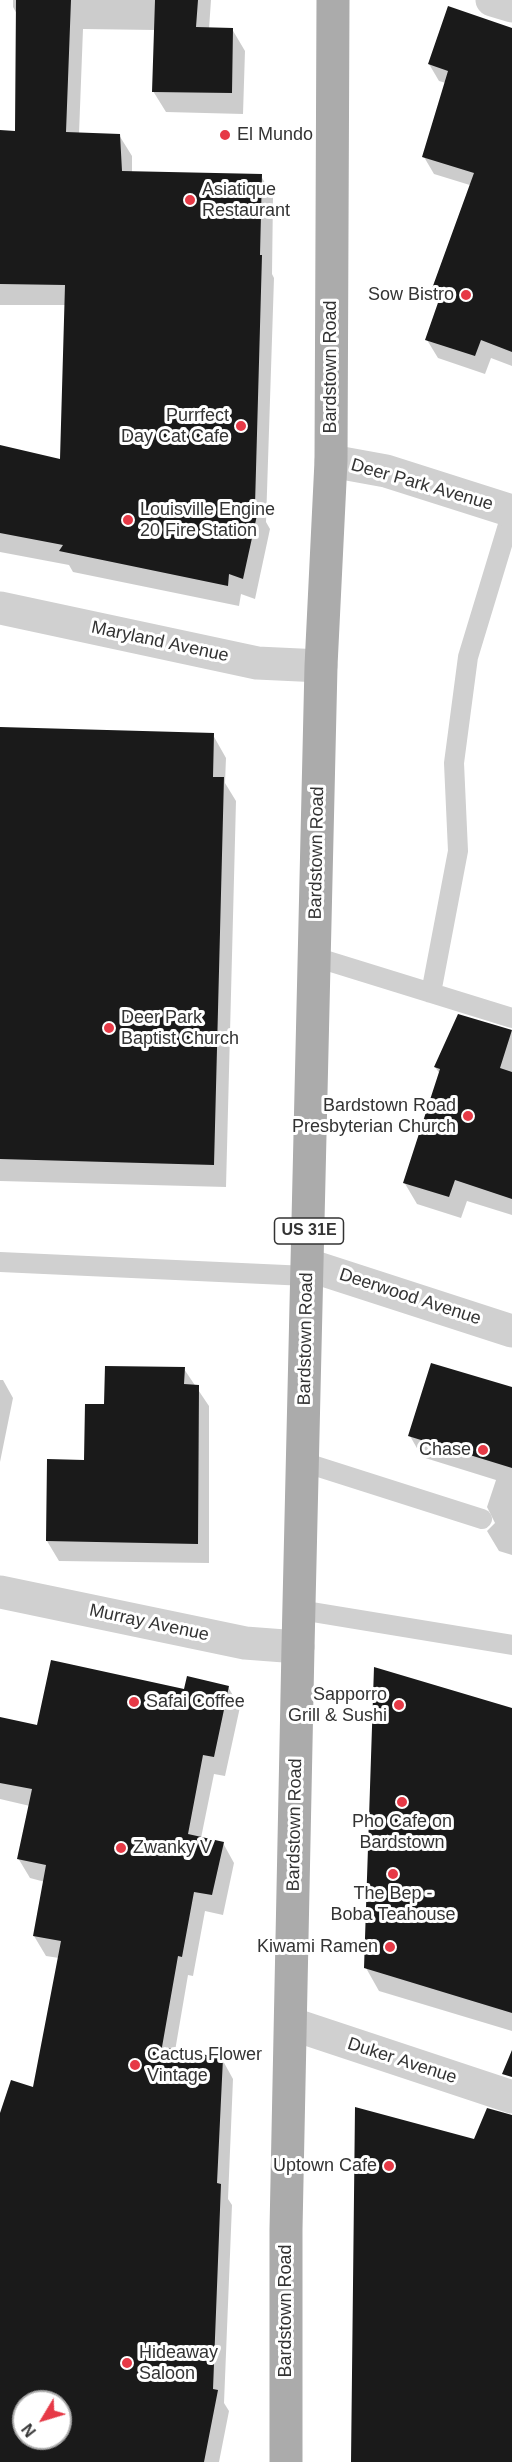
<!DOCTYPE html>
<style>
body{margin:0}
#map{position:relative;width:512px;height:2462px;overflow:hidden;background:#fff;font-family:Arial,sans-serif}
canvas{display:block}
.north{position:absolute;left:12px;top:2390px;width:60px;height:60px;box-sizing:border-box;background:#fff;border:2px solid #adadad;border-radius:50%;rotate:232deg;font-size:16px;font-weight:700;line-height:24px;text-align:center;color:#333}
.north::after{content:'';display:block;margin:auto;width:21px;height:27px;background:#e63946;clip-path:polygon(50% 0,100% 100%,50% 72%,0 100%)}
</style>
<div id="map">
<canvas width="512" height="2462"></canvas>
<div class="north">N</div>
</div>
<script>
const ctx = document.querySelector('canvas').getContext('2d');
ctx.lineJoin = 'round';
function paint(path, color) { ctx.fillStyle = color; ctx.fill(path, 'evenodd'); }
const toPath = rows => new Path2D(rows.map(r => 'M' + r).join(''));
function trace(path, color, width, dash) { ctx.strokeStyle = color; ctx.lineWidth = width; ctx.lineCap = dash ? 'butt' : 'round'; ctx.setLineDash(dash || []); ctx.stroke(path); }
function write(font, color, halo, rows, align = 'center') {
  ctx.font = font + ' Arial,sans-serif'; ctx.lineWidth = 6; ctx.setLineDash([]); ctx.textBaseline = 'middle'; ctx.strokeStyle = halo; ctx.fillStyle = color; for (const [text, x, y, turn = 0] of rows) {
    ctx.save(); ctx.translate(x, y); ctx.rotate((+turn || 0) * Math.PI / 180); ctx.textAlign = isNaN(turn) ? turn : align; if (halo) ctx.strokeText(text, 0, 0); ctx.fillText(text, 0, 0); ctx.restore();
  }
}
const shadow = toPath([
 [13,0,211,0,209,29,232,29,245,51,243,114,166,112,153,91,155,30,83,29,79,134,119,135,132,156,132,173,261,176,273,197,272,274,274,278,266,522,270,529,255,599,241,594,239,606,73,572,69,565,0,552,0,447,62,461,66,305,0,305,0,132,17,132,18,16,13,7],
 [512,30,512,198,434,174,424,157,446,83,439,81,429,64],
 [512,246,512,366,491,358,485,374,438,358,427,340,439,305,432,294],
 [0,730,213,735,226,758,225,783,236,801,226,1187,0,1181],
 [508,1031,512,1031,512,1215,467,1201,461,1218,417,1204,404,1182,440,1074,435,1067],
 [184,1369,209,1406,209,1563,59,1561,47,1541,86,1461,106,1406],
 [0,1380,3,1380,13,1398,0,1462],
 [512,1389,512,1555,499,1551,487,1531,495,1523,487,1507,496,1480,422,1457,410,1436],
 [228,1687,240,1707,225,1776,214,1774,201,1838,223,1843,234,1863,223,1915,205,1911,193,1976,188,1975,175,2051,222,2059,233,2079,228,2199,232,2205,224,2403,229,2411,219,2462,0,2462,0,2118,34,2089,59,1958,46,1956,34,1936,45,1882,30,1878,18,1858,30,1806,0,1799,0,1718,38,1727,185,1690],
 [24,2402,60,2402,60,2438,24,2438],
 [512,1710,512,2031,379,1991,366,1968]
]);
const building = toPath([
 [16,0,71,0,66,132,120,134,122,171,262,174,260,255,262,255,255,505,259,506,243,579,229,574,228,586,59,551,63,545,0,533,0,445,60,459,65,285,0,284,0,130,15,131],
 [155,0,198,0,196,27,233,28,232,93,152,92],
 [448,6,512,28,512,352,481,340,475,356,425,340,440,297,430,294,474,173,422,157,448,71,428,64],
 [0,727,214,733,213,777,224,777,214,1165,0,1159],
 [458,1014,512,1030,500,1068,512,1072,512,1199,455,1180,449,1197,403,1183,440,1069,434,1067],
 [431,1363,512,1387,512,1468,408,1436],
 [105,1366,185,1367,184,1384,199,1385,198,1544,46,1541,47,1459,84,1460,85,1404,104,1404],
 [51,1660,184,1689,187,1676,229,1686,214,1757,203,1755,188,1834,224,1842,212,1895,194,1892,182,1957,178,1956,162,2047,223,2058,217,2183,221,2184,213,2389,218,2390,204,2462,0,2462,0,2113,11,2080,33,2087,61,1941,33,1936,46,1865,17,1859,32,1789,0,1783,0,1717,37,1725],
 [24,2402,60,2402,60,2438,24,2438],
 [374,1667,512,1708,512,2013,364,1968],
 [512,2050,512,2077,502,2074],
 [355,2107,474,2139,487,2108,512,2115,512,2462,351,2462]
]);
const service = toPath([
 [315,957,512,1018],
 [431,993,458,851,454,763,468,657,512,512],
 [0,1262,307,1276],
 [303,1462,482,1519],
 [300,1610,512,1645]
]);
const minor = toPath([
 [492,0,512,6],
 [331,461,386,471,512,511],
 [0,608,257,663,321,666],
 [308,1265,512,1331],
 [0,1592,245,1643,298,1647],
 [292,2024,512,2097]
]);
const primary = toPath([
 [286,2462,286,2229,298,1647,321,666,331,461,333,0]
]);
const markers = [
 [225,135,6,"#e63946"],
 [190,200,6,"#e63946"],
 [466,295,6,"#e63946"],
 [241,426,6,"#e63946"],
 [128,520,6,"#e63946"],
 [109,1028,6,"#e63946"],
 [468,1116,6,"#e63946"],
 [483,1450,6,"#e63946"],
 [134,1702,6,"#e63946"],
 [399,1705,6,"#e63946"],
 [402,1802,6,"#e63946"],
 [121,1848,6,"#e63946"],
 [393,1874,6,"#e63946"],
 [390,1947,6,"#e63946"],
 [135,2065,6,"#e63946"],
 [389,2166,6,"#e63946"],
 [127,2363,6,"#e63946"]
];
const shields = [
 [309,1231,69]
];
const shieldNames = [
 ["US 31E",309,1231]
];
const poiNames = [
 ["El Mundo",237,135],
 ["Asiatique",202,190],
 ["Restaurant",202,211],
 ["Sow Bistro",454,295,"right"],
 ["Purrfect",229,416,"right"],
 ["Day Cat Cafe",229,437,"right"],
 ["Louisville Engine",140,510],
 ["20 Fire Station",140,531],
 ["Deer Park",121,1018],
 ["Baptist Church",121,1039],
 ["Bardstown Road",456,1106,"right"],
 ["Presbyterian Church",456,1127,"right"],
 ["Chase",471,1450,"right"],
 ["Sapporro",387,1695,"right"],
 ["Grill & Sushi",387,1716,"right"],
 ["Safai Coffee",146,1702],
 ["Pho Cafe on",402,1822,"center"],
 ["Bardstown",402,1843,"center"],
 ["Zwanky V",133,1848],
 ["The Bep -",393,1894,"center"],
 ["Boba Teahouse",393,1915,"center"],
 ["Kiwami Ramen",378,1947,"right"],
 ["Cactus Flower",147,2055],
 ["Vintage",147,2076],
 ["Uptown Cafe",377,2166,"right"],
 ["Hideaway",139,2353],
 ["Saloon",139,2374]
];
const streetNames = [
 ["Bardstown Road",331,367,-90],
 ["Deer Park Avenue",422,485,16],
 ["Maryland Avenue",160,642,12],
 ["Bardstown Road",317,853,-89],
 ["Deerwood Avenue",410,1297,18],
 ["Bardstown Road",306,1339,-89],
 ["Murray Avenue",149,1623,12],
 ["Bardstown Road",295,1825,-89],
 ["Duker Avenue",402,2061,18],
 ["Bardstown Road",286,2311,-90]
];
paint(shadow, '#0003');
paint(building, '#1a1a1a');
trace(service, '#d0d0d0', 20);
trace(minor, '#d0d0d0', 33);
trace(primary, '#ababab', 33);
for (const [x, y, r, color] of markers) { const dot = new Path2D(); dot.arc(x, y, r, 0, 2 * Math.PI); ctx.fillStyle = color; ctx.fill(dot); trace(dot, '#fff', 2); }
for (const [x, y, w] of shields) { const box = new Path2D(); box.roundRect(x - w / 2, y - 13, w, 26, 4.5); ctx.fillStyle = '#fff'; ctx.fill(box); trace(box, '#333', 1.5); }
write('bold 16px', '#333', null, shieldNames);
write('18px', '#333', '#fff', poiNames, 'left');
write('18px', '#333', '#fff', streetNames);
</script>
